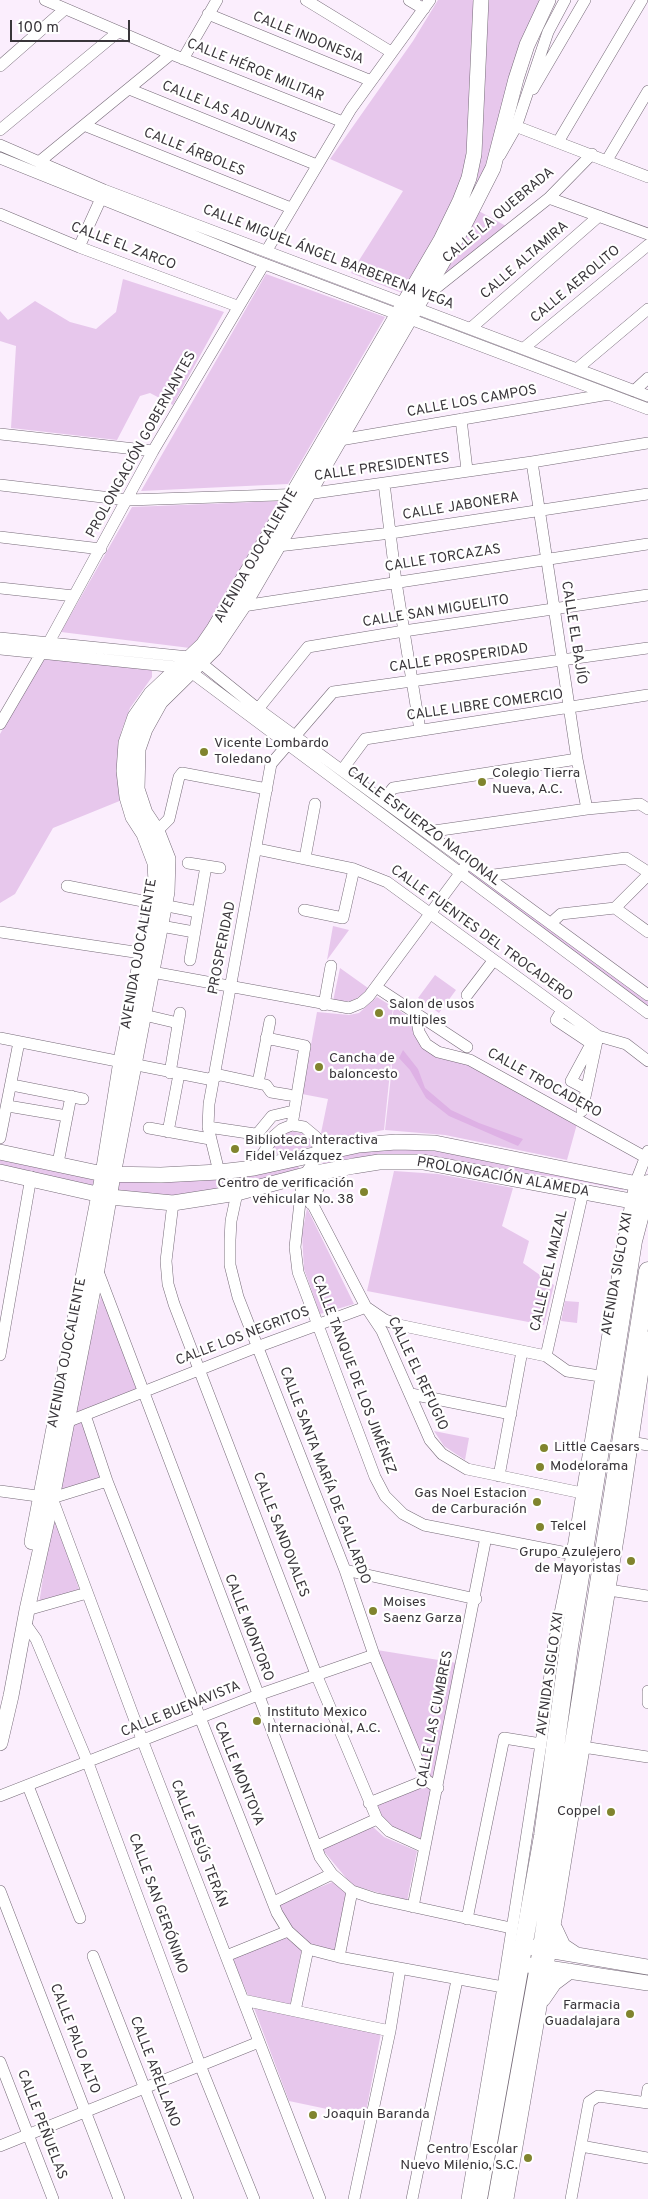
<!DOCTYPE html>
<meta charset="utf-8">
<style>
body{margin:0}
#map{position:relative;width:648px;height:2199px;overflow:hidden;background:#fbeefd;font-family:Overpass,sans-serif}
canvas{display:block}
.scale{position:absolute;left:10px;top:20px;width:120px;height:22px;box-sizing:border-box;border:2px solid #39353a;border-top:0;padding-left:6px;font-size:15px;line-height:18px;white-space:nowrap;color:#39353a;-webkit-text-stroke:4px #fff;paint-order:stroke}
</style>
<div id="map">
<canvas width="648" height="2199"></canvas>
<div class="scale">100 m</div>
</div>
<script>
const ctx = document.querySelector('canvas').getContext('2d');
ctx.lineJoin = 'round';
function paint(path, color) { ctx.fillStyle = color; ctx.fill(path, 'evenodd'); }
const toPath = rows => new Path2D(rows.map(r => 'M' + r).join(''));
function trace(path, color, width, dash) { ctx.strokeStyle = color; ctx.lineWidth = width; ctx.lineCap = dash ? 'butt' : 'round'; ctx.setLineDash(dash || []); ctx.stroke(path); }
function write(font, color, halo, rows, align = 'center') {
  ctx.font = font + ' Overpass,sans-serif'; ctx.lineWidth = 4.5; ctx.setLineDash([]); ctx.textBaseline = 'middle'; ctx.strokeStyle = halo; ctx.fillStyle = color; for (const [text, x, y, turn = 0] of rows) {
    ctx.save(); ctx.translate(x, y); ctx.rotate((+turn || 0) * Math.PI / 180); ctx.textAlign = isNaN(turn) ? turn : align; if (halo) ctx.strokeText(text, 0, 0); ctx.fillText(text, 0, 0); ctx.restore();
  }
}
const green = toPath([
 [438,0,475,0,469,144,460,191,402,293,351,273,403,191,330,159,413,41],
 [487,0,542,0,482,180,468,207,477,180,482,149],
 [477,210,506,226,437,283],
 [266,274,385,317,288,484,141,491],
 [123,279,224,312,173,405,150,393,140,396,117,440,11,428,16,346,0,341,0,311,8,320,35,301,70,322,96,329,116,312],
 [280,501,210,628,190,648,61,632,132,507],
 [43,658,149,668,152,671,152,677,130,708,121,732,118,761,122,800,53,828,15,894,0,903,0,734],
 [469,868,648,999,648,1008,464,874],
 [333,926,349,930,327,960],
 [340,968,368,988,361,996,351,1001,333,1001],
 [435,975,456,990,439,1013,418,998],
 [377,997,393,1007,391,1025,394,1007,413,1020,415,1032,577,1124,567,1160,445,1135,385,1130,392,1067,391,1062,384,1130,323,1141,321,1133,328,1099,302,1094,317,1012,349,1015,359,1013],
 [290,1131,306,1134,315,1146,273,1155,269,1152,280,1138],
 [421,1147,624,1187,623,1190,564,1178,507,1171,451,1161,321,1167,326,1157,359,1150],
 [0,1158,97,1177,94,1186,0,1169],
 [297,1165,299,1168,298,1173,173,1199,117,1192,119,1181],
 [394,1171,438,1174,513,1188,502,1226,529,1241,523,1263,554,1285,544,1325,367,1291],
 [307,1208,354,1304,320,1314,304,1269,302,1234],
 [103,1287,139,1393,73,1415],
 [565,1301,579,1302,577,1323,561,1321],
 [82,1420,102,1478,57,1492,70,1425],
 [434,1431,469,1438,465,1460,444,1446],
 [53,1511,79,1589,39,1604],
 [377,1650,457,1663,437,1781,430,1777],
 [426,1784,433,1790,420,1839,392,1827,381,1817,376,1806],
 [372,1826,384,1837,417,1851,407,1901,352,1885,322,1849],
 [335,1881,347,1892,337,1954,313,1946,293,1930,281,1913,279,1904],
 [287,1936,302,1948,290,2005,248,1995,232,1958],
 [254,2008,381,2033,365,2117,289,2101]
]);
const water = toPath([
 [403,1050,418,1069,425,1088,451,1110,479,1123,523,1139,518,1146,449,1116,426,1098,410,1070,399,1058]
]);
const minor = toPath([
 [45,0,171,54,343,122],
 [306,0,391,52],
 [409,0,424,9],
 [208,14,369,80],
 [183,59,217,0],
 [0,66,65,9],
 [129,89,317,165],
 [533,89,585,0],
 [510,124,648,177],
 [86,126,291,208],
 [0,130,118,32],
 [558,142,642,0],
 [0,145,104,190,648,396],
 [500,155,516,127,548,32,565,0],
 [0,158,254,260,648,409],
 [607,160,648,91],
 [39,162,171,54],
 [549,198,648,234],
 [0,214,79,247,237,306],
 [79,247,103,194],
 [267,250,351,109,430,0],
 [426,296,549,198,592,154],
 [471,328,599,216],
 [524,348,648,245],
 [578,368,648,309],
 [634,391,648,378],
 [461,419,467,470],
 [0,434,153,451],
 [340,440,609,394],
 [532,462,577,759,587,809],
 [384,483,396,582,420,730],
 [0,485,128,500,307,494,532,462,648,443],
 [0,537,101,549],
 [278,546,391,533,648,494],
 [0,588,74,596],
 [243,606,648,544],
 [0,638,189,657,201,663,258,709,648,995],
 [49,642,153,451,264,264],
 [0,649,177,667,191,672,648,1013],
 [258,709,308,647,404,631,648,595],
 [0,724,42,652],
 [342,770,365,739,648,695],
 [383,801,393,788,577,759],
 [157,831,169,819,179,777,182,773,267,789],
 [427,832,587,809,640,804,648,809],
 [257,849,354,869,387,882,598,1036,626,1044,648,1061],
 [305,858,315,804],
 [188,863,220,868],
 [486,876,626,858,648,872],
 [67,886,198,912],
 [615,908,648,875],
 [304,910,343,918,354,869],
 [551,923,561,914,615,908,648,932],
 [161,926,194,932],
 [0,932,141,953],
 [190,960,206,866],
 [152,972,349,1008,361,1003,369,996,464,868],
 [376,987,467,1047],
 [467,995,493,961],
 [324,1005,331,966],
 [562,1010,556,1020,595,1046],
 [144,1015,178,1023],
 [416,1016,419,1032,426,1044,438,1052,470,1060,645,1157],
 [0,1038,208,1079,220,1075,266,1085,271,1092,289,1095],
 [266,1038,305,1046,292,1125],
 [170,1073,180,1013],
 [258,1083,270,1021],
 [12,1085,83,1099],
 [586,1089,571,1081,591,1044],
 [8,1106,67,1116],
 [582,1111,598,1036],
 [208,1127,255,1134,258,1133,272,1116,293,1111],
 [149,1128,210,1139],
 [168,1132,179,1074],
 [0,1138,19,1042],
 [58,1163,71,1096],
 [254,1168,274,1136,282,1129,292,1125,304,1127,316,1137,319,1153,305,1175,302,1184,366,1307,382,1331,430,1440,442,1454,467,1469,582,1493],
 [219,1172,208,1127,209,1104,271,764,333,692,648,648],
 [302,1184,295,1247,298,1272,375,1477,385,1496,403,1514,424,1525,572,1554],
 [237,1193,231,1221,230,1240,230,1265,238,1297,345,1570,374,1655,426,1780,438,1788],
 [173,1203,166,1261,168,1284,174,1304,316,1674,377,1819,389,1831,424,1847],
 [97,1269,320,1857,332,1874,352,1891,373,1898,511,1928],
 [0,1355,31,1177],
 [546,1356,583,1192],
 [411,1394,511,1414],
 [85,1415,107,1481,277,1913,288,1931,308,1949,339,1957,503,1987],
 [67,1422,257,1347,366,1307,385,1320,399,1325,546,1356,567,1371,600,1376],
 [626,1441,648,1445],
 [499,1476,522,1351],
 [0,1491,52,1498,107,1481],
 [52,1498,143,1742,320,2199],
 [345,1570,476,1599],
 [609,1590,648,1596],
 [27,1610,87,1593],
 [24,1622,36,1639,88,1763,200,2065,254,2199],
 [648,1691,648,1703],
 [583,1747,648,1757],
 [28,1786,80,1918],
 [0,1796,258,1695,374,1655],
 [369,1803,426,1780],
 [317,1846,377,1819],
 [0,1891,119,2199],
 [274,1902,332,1874],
 [413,1907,486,1537],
 [467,1919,504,1738,541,1744],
 [93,1956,188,2199],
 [226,1956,288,1931],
 [339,1957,352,1891],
 [243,2000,390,2031],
 [295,2011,308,1949],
 [0,2062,53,2199],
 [646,2102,648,2089],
 [0,2146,259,2042],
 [581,2146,648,2158],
 [354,2199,390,2031,400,1969],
 [412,2199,457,1980],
 [467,2199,503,1987,541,1744,554,1643,572,1554,623,1242,635,1184,648,1151],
 [508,2199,558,1908,620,1527,648,1337],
 [571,2199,589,2102,598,2096,648,2103]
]);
const major = toPath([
 [0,1152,103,1174,161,1175,219,1172,254,1168,359,1145,396,1142,435,1143,647,1186],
 [0,1172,110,1197,173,1203,237,1193,305,1175,354,1166,379,1162,423,1162,642,1203],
 [312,1202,317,1184,324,1172],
 [32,1542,103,1174,121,1061,156,882,155,863,144,834,133,817,127,797,124,771,126,743,135,717,151,694,203,645,214,629,441,240,460,201,469,178,474,154,481,0],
 [0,1743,11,1696,27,1610,52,1498,97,1269,113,1175,167,892,168,859,157,831,145,813,137,789,138,749,145,729,160,702,214,649,243,606,464,225,493,168,516,79,527,45,548,0],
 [555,1929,563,1946,575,1954],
 [524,1946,648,1967],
 [528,1965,648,1983],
 [543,1999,554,1983,570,1971]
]);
const highway = toPath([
 [478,2199,543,1836,569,1646,633,1241,648,1184],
 [497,2199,539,1966,648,1271]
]);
const markers = [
 [204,752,5,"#80842e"],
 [482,782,5,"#80842e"],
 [379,1013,5,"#80842e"],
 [319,1067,5,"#80842e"],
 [235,1149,5,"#80842e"],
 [364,1192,5,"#80842e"],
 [544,1448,5,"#80842e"],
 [540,1467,5,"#80842e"],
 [537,1502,5,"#80842e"],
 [540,1527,5,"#80842e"],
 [631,1561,5,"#80842e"],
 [373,1611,5,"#80842e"],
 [257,1721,5,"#80842e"],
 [611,1812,5,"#80842e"],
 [630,2014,5,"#80842e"],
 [313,2115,5,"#80842e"],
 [528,2158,5,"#80842e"]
];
const streetNames = [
 ["CALLE INDONESIA",308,39,22],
 ["CALLE HÉROE MILITAR",255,71,22],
 ["CALLE LAS ADJUNTAS",229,113,22],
 ["CALLE ÁRBOLES",194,153,22],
 ["CALLE LA QUEBRADA",499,216,-40],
 ["CALLE EL ZARCO",123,247,21],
 ["CALLE MIGUEL ÁNGEL BARBERENA VEGA",328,258,21],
 ["CALLE ALTAMIRA",525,261,-41],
 ["CALLE AEROLITO",576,285,-40],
 ["CALLE LOS CAMPOS",472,402,-10],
 ["PROLONGACIÓN GOBERNANTES",142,445,-61],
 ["CALLE PRESIDENTES",382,468,-8],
 ["CALLE JABONERA",461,507,-9],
 ["AVENIDA OJOCALIENTE",257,556,-60],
 ["CALLE TORCAZAS",443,559,-9],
 ["CALLE SAN MIGUELITO",436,612,-9],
 ["CALLE EL BAJÍO",573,633,81],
 ["CALLE PROSPERIDAD",459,659,-8],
 ["CALLE LIBRE COMERCIO",485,706,-8],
 ["CALLE ESFUERZO NACIONAL",423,827,37],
 ["CALLE FUENTES DEL TROCADERO",481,934,36],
 ["PROSPERIDAD",223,948,-79],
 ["AVENIDA OJOCALIENTE",140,954,-80],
 ["CALLE TROCADERO",544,1084,29],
 ["PROLONGACIÓN ALAMEDA",503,1178,10],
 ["CALLE DEL MAIZAL",550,1271,-77],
 ["AVENIDA SIGLO XXI",618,1274,-80],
 ["CALLE LOS NEGRITOS",243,1337,-21],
 ["AVENIDA OJOCALIENTE",68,1353,-79],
 ["CALLE EL REFUGIO",417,1374,65],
 ["CALLE TANQUE DE LOS JIMÉNEZ",353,1375,69],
 ["CALLE SANTA MARÍA DE GALLARDO",324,1476,69],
 ["CALLE SANDOVALES",280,1535,69],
 ["CALLE MONTORO",248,1628,69],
 ["AVENIDA SIGLO XXI",551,1674,-82],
 ["CALLE BUENAVISTA",181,1710,-22],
 ["CALLE LAS CUMBRES",436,1719,-79],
 ["CALLE MONTOYA",238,1774,68],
 ["CALLE JESÚS TERÁN",198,1844,69],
 ["CALLE SAN GERÓNIMO",157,1904,70],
 ["CALLE PALO ALTO",74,2039,69],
 ["CALLE ARELLANO",154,2072,69],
 ["CALLE PEÑUELAS",41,2125,69]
];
const poiNames = [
 ["Vicente Lombardo",214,744],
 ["Toledano",214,760],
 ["Colegio Tierra",492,774],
 ["Nueva, A.C.",492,790],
 ["Salon de usos",389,1005],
 ["multiples",389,1021],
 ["Cancha de",329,1059],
 ["baloncesto",329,1075],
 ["Biblioteca Interactiva",245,1141],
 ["Fidel Velázquez",245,1157],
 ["Centro de verificación",354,1184,"right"],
 ["vehicular No. 38",354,1200,"right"],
 ["Little Caesars",554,1448],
 ["Modelorama",550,1467],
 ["Gas Noel Estacion",527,1494,"right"],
 ["de Carburación",527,1510,"right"],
 ["Telcel",550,1527],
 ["Grupo Azulejero",621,1553,"right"],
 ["de Mayoristas",621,1569,"right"],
 ["Moises",383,1603],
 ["Saenz Garza",383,1619],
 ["Instituto Mexico",267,1713],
 ["Internacional, A.C.",267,1729],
 ["Coppel",601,1812,"right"],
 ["Farmacia",620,2006,"right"],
 ["Guadalajara",620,2022,"right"],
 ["Joaquin Baranda",323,2115],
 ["Centro Escolar",518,2150,"right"],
 ["Nuevo Milenio, S.C.",518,2166,"right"]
];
paint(green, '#e7c7ec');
paint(water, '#deb1e5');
trace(minor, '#766b78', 12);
trace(major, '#766b78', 16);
trace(highway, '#766b78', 19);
trace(minor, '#fff', 11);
trace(major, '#fff', 15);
trace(highway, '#fff', 18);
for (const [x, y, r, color] of markers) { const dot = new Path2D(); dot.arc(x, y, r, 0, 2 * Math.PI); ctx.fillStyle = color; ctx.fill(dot); trace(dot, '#fff', 2); }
write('14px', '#39353a', '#fff', streetNames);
write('14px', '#39353a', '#fff', poiNames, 'left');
</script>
